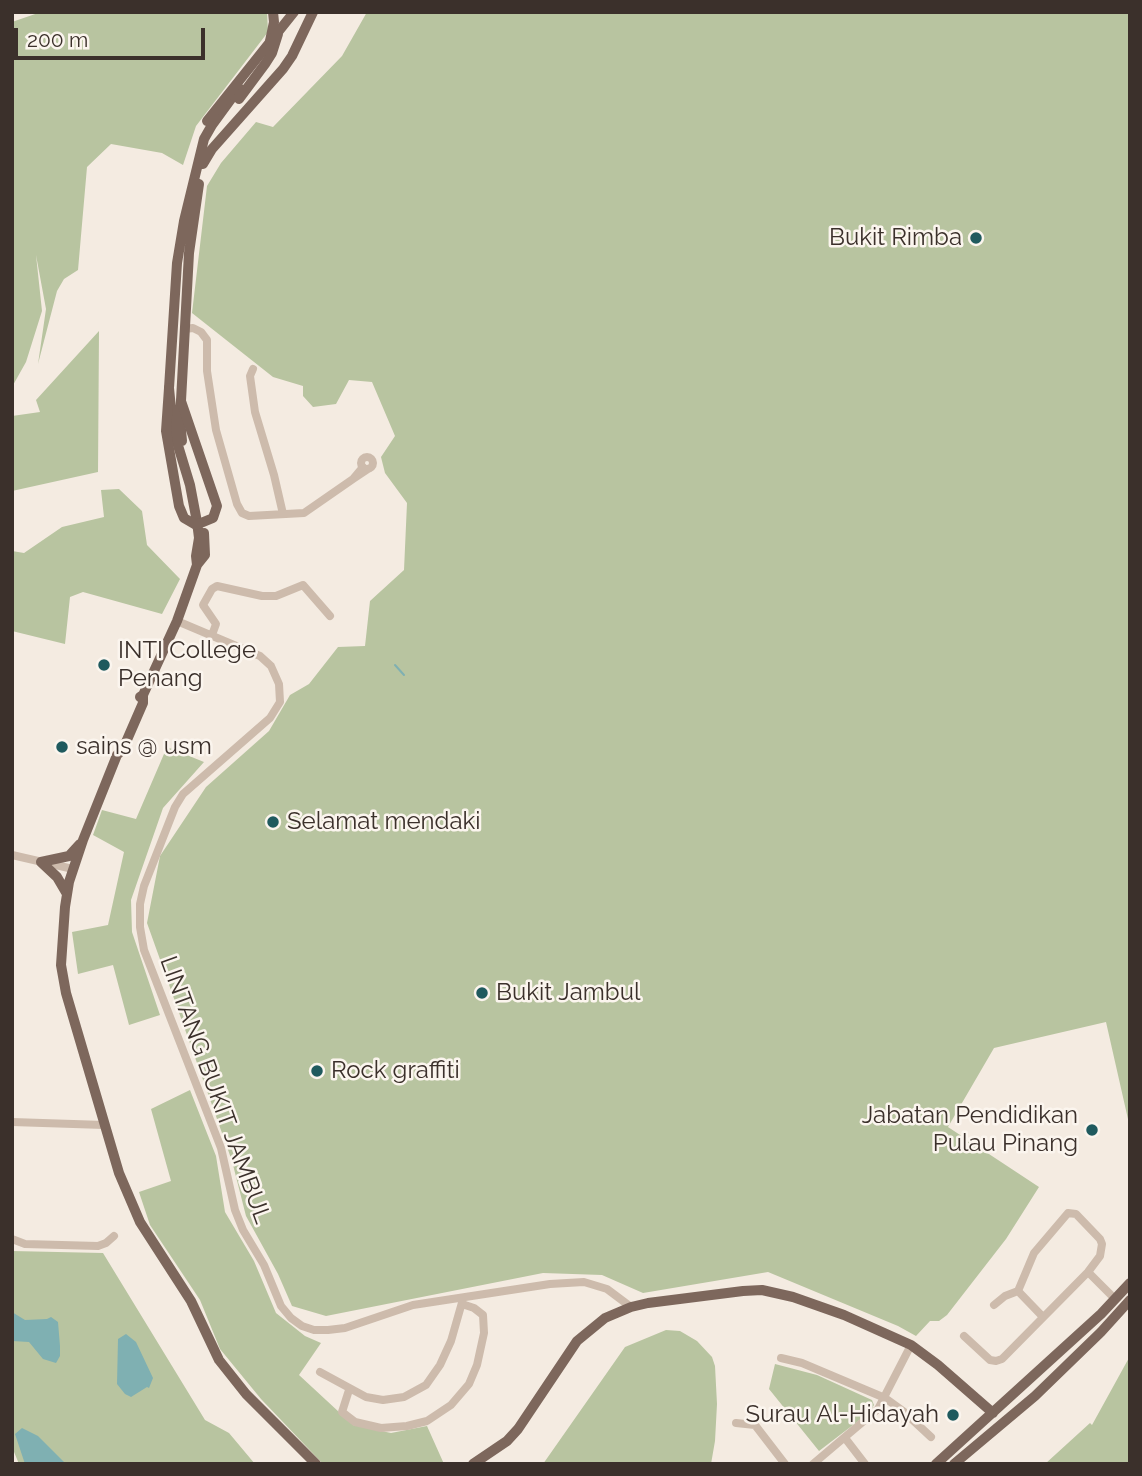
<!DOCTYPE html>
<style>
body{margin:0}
#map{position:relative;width:1142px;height:1476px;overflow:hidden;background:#f4ebe1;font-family:Raleway,sans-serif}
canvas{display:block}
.frame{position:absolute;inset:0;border:14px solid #3b302b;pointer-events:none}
.scale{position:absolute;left:14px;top:28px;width:191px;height:32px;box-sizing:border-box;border:4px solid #3b302b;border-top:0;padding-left:9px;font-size:21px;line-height:24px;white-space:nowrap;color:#3b302b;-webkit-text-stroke:5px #fbf5ee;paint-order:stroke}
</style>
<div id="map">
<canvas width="1142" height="1476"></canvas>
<div class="frame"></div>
<div class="scale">200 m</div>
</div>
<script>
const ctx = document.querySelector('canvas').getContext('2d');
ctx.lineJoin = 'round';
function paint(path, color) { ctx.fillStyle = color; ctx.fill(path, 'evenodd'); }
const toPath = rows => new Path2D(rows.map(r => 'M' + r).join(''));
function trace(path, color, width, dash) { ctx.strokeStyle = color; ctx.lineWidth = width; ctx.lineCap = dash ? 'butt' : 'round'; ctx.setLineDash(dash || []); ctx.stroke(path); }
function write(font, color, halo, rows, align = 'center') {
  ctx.font = font + ' Raleway,sans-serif'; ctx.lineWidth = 5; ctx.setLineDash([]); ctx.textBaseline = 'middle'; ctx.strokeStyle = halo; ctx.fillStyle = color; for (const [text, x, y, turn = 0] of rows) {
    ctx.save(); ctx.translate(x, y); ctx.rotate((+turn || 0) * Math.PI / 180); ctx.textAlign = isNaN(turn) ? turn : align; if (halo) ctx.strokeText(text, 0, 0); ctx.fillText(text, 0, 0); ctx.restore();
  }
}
const green = toPath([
 [41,12,267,12,268,32,196,126,183,165,162,153,111,144,87,167,78,270,64,279,57,291,38,364,46,309,36,255,42,311,26,362,12,387,12,22],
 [367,12,1130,12,1130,1128,1106,1022,994,1048,948,1127,1039,1187,1006,1239,947,1315,939,1321,930,1321,916,1336,898,1326,768,1272,643,1293,602,1275,543,1273,326,1316,292,1306,278,1274,246,1216,232,1161,147,923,160,856,206,787,269,731,290,695,309,684,338,647,365,646,370,601,404,570,407,503,385,473,381,457,395,436,372,382,349,380,336,404,313,407,303,396,303,386,273,377,192,313,207,186,221,163,256,122,273,127,342,56],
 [99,331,98,472,12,491,12,416,40,412,36,400],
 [119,489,142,511,147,545,180,579,162,614,83,592,70,597,65,644,12,631,12,551,24,553,62,527,104,517,101,490],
 [167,747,204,762,163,808,131,900,132,932,160,1015,129,1025,113,965,78,974,72,932,108,925,124,852,93,835,102,810,136,819],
 [190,1090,216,1156,225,1212,254,1261,276,1313,305,1336,321,1343,299,1375,353,1425,391,1433,427,1426,444,1464,323,1464,261,1399,220,1349,200,1300,150,1225,139,1192,171,1181,151,1109],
 [12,1251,103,1253,205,1420,229,1433,255,1464,19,1464,12,1447],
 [666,1330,680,1331,697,1341,712,1357,715,1366,717,1404,715,1441,711,1464,543,1464,625,1347],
 [1130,1356,1130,1464,1045,1464,1090,1423,1092,1425],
 [775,1364,817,1375,872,1400,874,1405,870,1412,819,1451,769,1389]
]);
const water = toPath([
 [12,1312,25,1320,47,1319,51,1317,58,1322,60,1346,60,1356,56,1363,43,1359,29,1342,12,1341],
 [126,1334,136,1342,153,1378,149,1388,147,1387,131,1397,125,1394,117,1384,118,1339],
 [22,1428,38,1436,66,1464,25,1464,15,1434]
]);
const stream = toPath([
 [395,665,404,675]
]);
const minor = toPath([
 [185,329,193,328,201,332,207,340,207,371,216,430,237,504,242,513,249,516,304,513,353,479],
 [253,369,250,376,255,412,274,475,283,514],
 '361 463a6 6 0 1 1 12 0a6 6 0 1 1-12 0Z',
 [363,467,353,479,368,469],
 [177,621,260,656,271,666,279,684,280,702,270,718,183,794,175,807,144,886,140,904,140,927,144,950,221,1148,235,1210,243,1230,264,1265,281,1306,291,1318,302,1326,314,1330,328,1330,345,1328,413,1305,550,1284,584,1282,607,1289,631,1307],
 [212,635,216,624,203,605,212,589,217,586,262,596,276,596,303,585,330,616],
 [12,855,73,869],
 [12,1122,104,1125],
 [12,1239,25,1244,98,1246,106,1243,114,1236],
 [1088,1272,1115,1299],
 [1018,1291,1043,1317],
 [964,1336,990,1360,996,1361,1002,1359,1088,1272,1100,1256,1102,1244,1100,1239,1076,1214,1068,1213,1034,1253,1018,1291,1005,1296,994,1305],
 [781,1358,802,1363,885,1398,903,1411,931,1437],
 [320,1372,366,1397,383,1400,404,1397,426,1385,440,1365,451,1341,463,1299],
 [349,1390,342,1412,355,1422,381,1428,407,1426,427,1421,451,1405,469,1384,477,1365,484,1333,483,1315,474,1308,462,1304],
 [736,1423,755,1425,785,1464],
 [845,1438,865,1464],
 [813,1464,878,1409,911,1345]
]);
const major = toPath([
 [270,41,274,22,273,12],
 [239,99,265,64,272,53,278,34],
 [203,164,212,149,283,69,292,56,313,12],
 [182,441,180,419,189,253,199,184],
 [197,565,205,555,204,533],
 [143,695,143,703,123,749,117,755,83,840,69,882,65,907,61,965,66,993,119,1173,140,1222,191,1301,219,1360,246,1394,316,1464],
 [140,697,143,695,177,621,197,565,196,556,199,538,197,522,190,485,173,429,169,388,177,263,184,221,204,139,212,125,239,88],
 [41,862,69,856,80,844],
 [41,862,57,877,67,894],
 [473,1464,507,1441,518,1429,577,1341,605,1318,631,1307,648,1303,743,1291,762,1290,793,1297,844,1315,911,1345,938,1365,993,1413],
 [936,1464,1101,1314,1130,1283],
 [954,1464,1035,1396,1101,1332,1130,1300]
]);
const majorBridge = toPath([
 [207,121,294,12],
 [169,388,166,431,179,506,184,518,196,525,213,518,217,506,181,401]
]);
const markers = [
 [976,238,7,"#1f5a5e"],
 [104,665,7,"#1f5a5e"],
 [62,747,7,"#1f5a5e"],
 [273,822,7,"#1f5a5e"],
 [482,993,7,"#1f5a5e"],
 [317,1071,7,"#1f5a5e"],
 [1092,1130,7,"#1f5a5e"],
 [953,1415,7,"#1f5a5e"]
];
const poiNames = [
 ["Bukit Rimba",962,238,"right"],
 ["INTI College",118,651],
 ["Penang",118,679],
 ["sains @ usm",76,747],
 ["Selamat mendaki",287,822],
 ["Bukit Jambul",496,993],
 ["Rock graffiti",331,1071],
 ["Jabatan Pendidikan",1078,1116,"right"],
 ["Pulau Pinang",1078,1144,"right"],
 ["Surau Al-Hidayah",939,1415,"right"]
];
const streetNames = [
 ["LINTANG BUKIT JAMBUL",215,1090,70]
];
paint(green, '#b8c4a0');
paint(water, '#7fb0b2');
trace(stream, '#7fb0b2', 2);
trace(minor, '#cdbbac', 8);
trace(major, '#7d675c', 10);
trace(majorBridge, '#7d675c', 10);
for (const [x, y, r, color] of markers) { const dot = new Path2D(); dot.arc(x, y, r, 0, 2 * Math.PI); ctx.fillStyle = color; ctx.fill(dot); trace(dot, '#fbf5ee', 2.5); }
write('24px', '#3b302b', '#fbf5ee', poiNames, 'left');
write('24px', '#3b302b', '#fbf5ee', streetNames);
</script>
